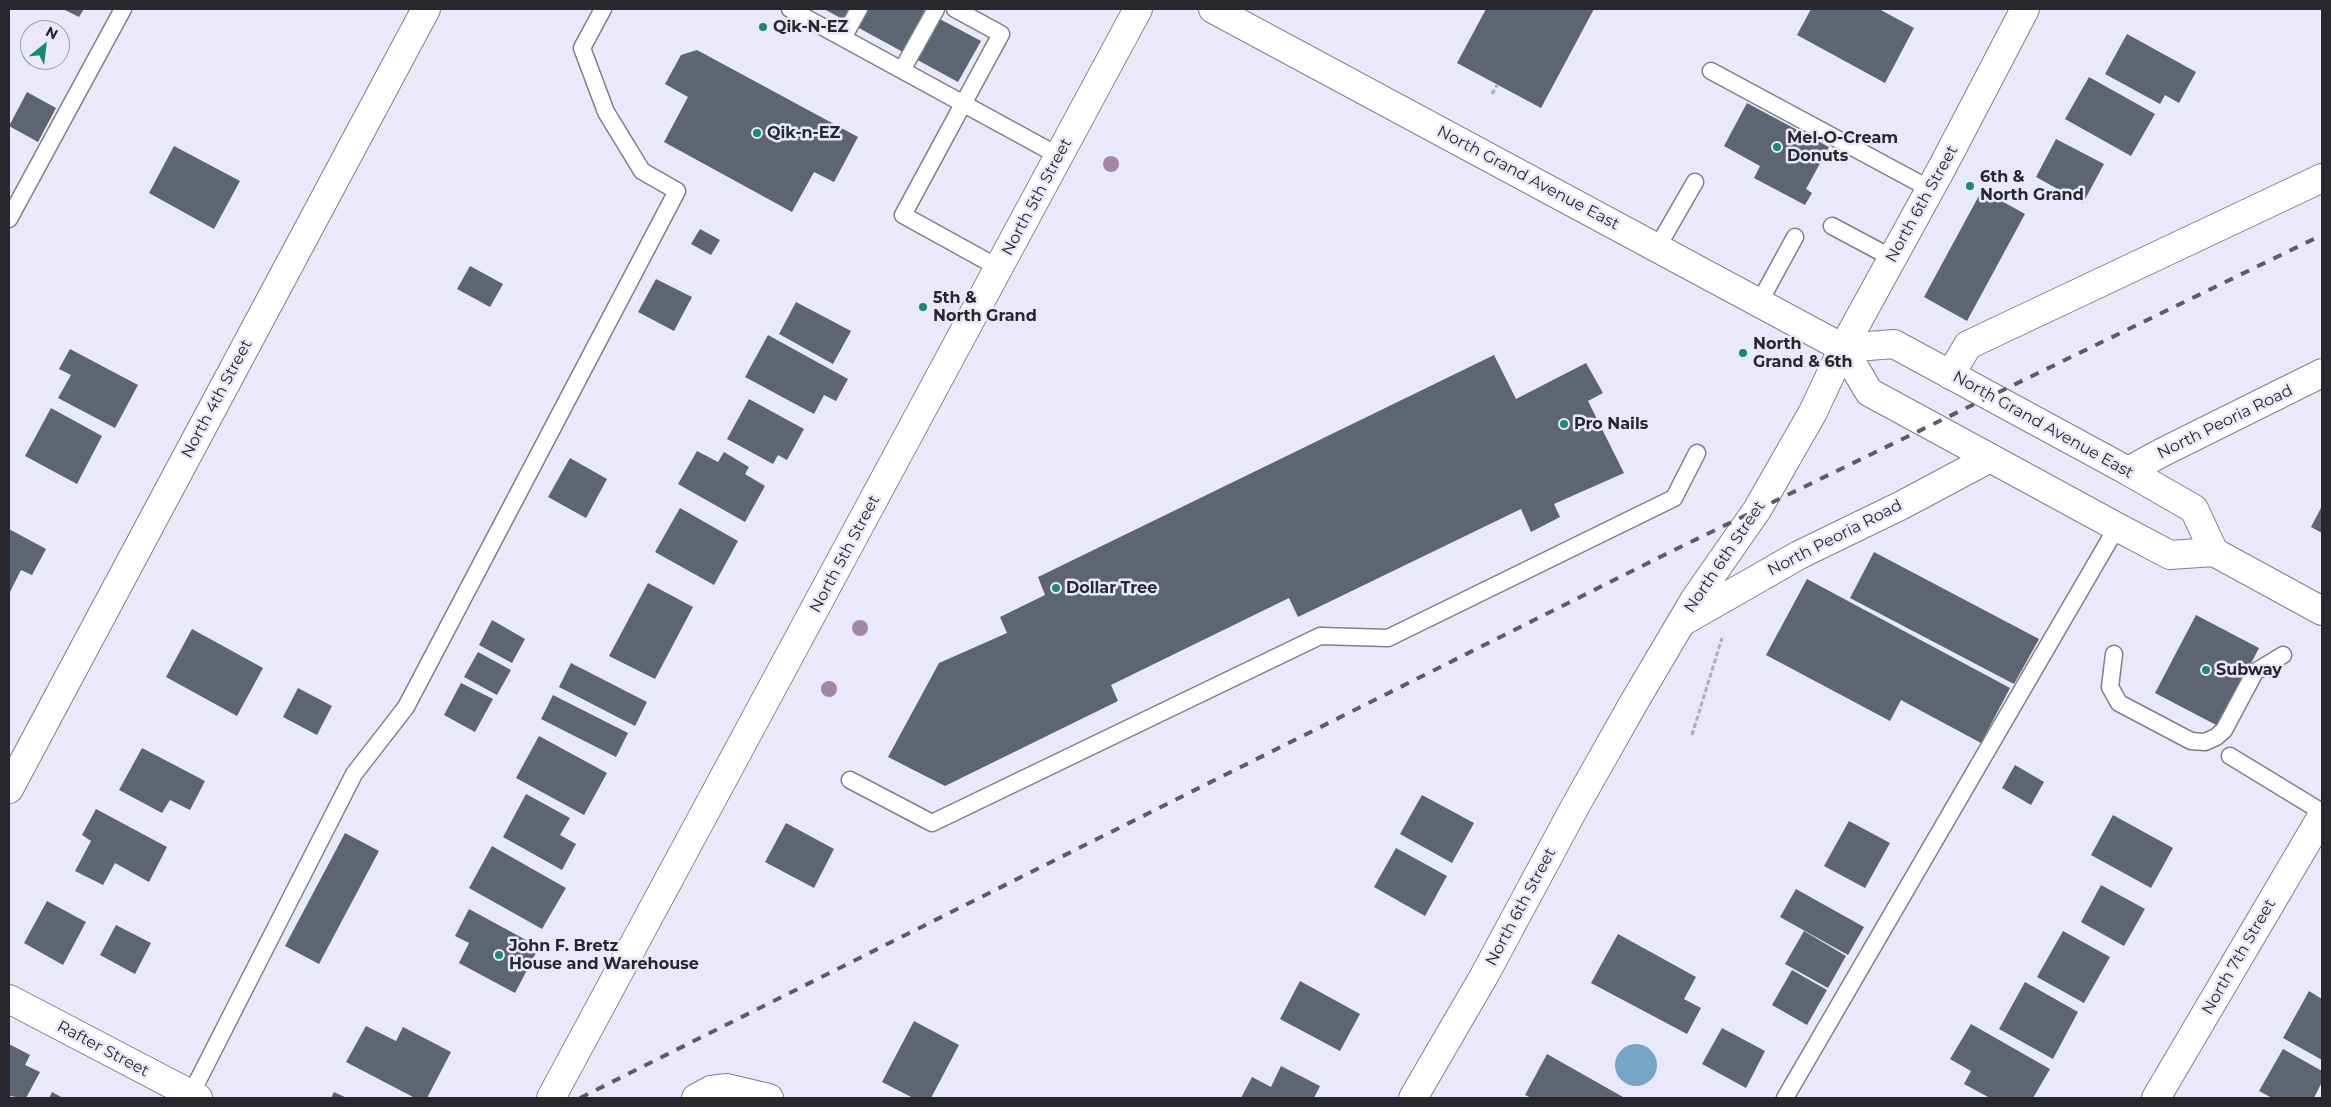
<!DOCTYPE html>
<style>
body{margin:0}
#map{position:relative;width:2331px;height:1107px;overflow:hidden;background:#e9e9fb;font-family:Montserrat,sans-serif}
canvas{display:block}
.frame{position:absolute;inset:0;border:10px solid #28272e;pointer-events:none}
.north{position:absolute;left:20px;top:20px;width:50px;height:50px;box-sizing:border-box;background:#e9e9fb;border:1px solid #9c9ba9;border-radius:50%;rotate:29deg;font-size:14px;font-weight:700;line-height:20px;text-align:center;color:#28272e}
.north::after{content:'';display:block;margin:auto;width:18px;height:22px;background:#198b6b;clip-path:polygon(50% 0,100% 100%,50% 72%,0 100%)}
</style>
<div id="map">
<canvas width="2331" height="1107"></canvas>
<div class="frame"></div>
<div class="north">N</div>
</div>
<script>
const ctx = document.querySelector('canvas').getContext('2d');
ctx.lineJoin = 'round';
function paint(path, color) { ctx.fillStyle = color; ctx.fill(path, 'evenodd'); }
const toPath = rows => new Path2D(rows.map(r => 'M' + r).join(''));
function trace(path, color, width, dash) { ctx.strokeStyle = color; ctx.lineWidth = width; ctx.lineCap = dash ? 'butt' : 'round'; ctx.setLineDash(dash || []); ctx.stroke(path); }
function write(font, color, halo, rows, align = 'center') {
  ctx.font = font + ' Montserrat,sans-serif'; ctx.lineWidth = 5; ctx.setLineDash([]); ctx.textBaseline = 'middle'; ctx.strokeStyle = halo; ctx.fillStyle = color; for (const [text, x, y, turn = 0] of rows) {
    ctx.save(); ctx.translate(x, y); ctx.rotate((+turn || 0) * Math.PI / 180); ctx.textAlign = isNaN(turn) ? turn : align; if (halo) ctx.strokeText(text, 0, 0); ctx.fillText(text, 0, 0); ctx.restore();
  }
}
const water = toPath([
 '1615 1065a21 21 0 1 1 42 0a21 21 0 1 1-42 0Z'
]);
const building = toPath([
 [63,9,84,9,79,17],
 [824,9,921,9,981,41,958,82],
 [1486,9,1594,9,1541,108,1457,63],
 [1811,9,1879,9,1914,28,1885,83,1797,35],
 [2127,34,2196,72,2179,103,2165,95,2160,104,2105,74],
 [697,50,858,137,834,182,814,172,792,212,664,142,688,97,665,84,681,55],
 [2089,77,2155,114,2131,156,2065,119],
 [27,92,56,108,38,142,9,126],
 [1747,103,1829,147,1806,189,1812,193,1805,205,1754,178,1760,166,1724,146],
 [2056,139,2104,164,2083,203,2036,177],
 [174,146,240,181,214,229,149,193],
 [1982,190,2025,214,1967,321,1924,297],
 [700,229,720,240,711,255,691,244],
 [470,266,503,284,490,307,457,289],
 [656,279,692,297,674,331,638,312],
 [796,302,851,331,833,364,779,334],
 [768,335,848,379,836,401,824,395,814,414,745,377],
 [70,349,138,385,115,428,58,398,71,375,59,369],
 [1494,355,1516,399,1586,363,1603,393,1588,401,1624,473,1554,504,1560,517,1531,532,1521,509,1298,617,1289,598,1111,685,1118,701,945,786,888,757,939,663,1007,633,1000,617,1045,595,1038,577],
 [749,399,804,429,787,460,778,455,773,464,727,439],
 [51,408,102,436,77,484,25,456],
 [697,451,718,462,724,452,749,467,745,474,765,486,745,522,678,484],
 [570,458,607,479,586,518,548,497],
 [2322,506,2322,533,2311,527],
 [680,508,738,541,714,585,655,552],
 [9,529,46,549,32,575,21,570,9,594],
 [1874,552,2039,639,2014,684,1850,598],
 [1807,579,2010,688,1981,743,1901,700,1890,721,1766,655],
 [648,583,693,607,655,679,609,656],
 [2196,615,2259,648,2218,726,2155,693],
 [492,620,525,639,512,663,479,645],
 [192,629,263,668,237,716,166,677],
 [478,652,511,670,497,695,464,677],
 [571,663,647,702,635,726,559,687],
 [461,683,493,699,475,732,444,715],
 [298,688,332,706,317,735,283,717],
 [553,695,628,733,616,757,541,719],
 [539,736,607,773,584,815,516,778],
 [142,748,205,781,190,810,170,800,162,813,119,790],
 [2015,765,2044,782,2031,805,2002,788],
 [526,794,570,818,560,835,576,844,562,870,503,837],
 [1422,795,1474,823,1452,863,1400,834],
 [96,809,167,847,149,882,115,863,103,885,75,871,91,841,82,835],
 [2113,815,2173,848,2151,888,2091,855],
 [1849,821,1890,843,1865,888,1824,866],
 [786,823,834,849,814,888,765,862],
 [345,833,379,851,319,964,285,946],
 [492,846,566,888,542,929,469,888],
 [1396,848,1447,876,1425,916,1374,887],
 [2101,885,2145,909,2124,946,2081,922],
 [1796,889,1864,927,1848,955,1780,917],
 [47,901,86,922,63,965,24,943],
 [469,909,539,947,515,993,459,963,469,943,455,936],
 [116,925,151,943,135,974,100,955],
 [1804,931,1846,956,1828,988,1785,964],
 [2063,931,2110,957,2084,1003,2037,977],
 [1618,934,1696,977,1684,999,1701,1008,1687,1034,1591,983],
 [1792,970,1827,990,1807,1025,1772,1005],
 [1300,981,1360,1014,1340,1051,1280,1019],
 [2025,982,2078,1012,2053,1059,1999,1029],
 [2309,991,2322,999,2322,1060,2283,1038],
 [914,1021,959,1045,931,1098,913,1098,882,1082],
 [1971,1024,2050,1069,2033,1098,1990,1098,1964,1084,1971,1071,1950,1059],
 [366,1026,396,1041,403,1027,451,1052,427,1098,415,1098,346,1062],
 [1722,1028,1765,1051,1746,1088,1702,1064],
 [9,1044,30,1055,25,1065,40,1072,26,1098,9,1096],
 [2283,1049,2322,1071,2322,1082,2314,1098,2272,1098,2259,1091],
 [1547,1054,1623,1097,1622,1098,1532,1098,1525,1095],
 [1281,1066,1320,1086,1314,1098,1241,1098,1252,1077,1271,1087],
 [52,1092,63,1098,49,1098],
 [334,1092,347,1098,331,1098]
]);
const path = toPath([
 [1492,94,1497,85],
 [1692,735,1722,638]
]);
const lane = toPath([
 [790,9,1059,156],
 [955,9,1001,34,903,215,999,268],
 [843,38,859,9],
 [902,70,936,9],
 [1711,71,1930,189],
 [9,219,123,9],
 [1832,226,1892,258],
 [1657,248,1695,182],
 [1759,303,1795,237],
 [2114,654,2110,687,2119,703,2191,741,2205,742,2216,737,2224,730,2255,672,2283,655],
 [2230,756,2322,812],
 [850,780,932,823,1320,636,1388,638,1674,498,1697,453],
 [189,1098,354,774,406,707,677,191,642,171,606,112,582,48,603,9],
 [1785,1098,2117,527]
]);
const street = toPath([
 [1950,375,1968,345,2322,178],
 [2128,471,2163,452,2322,373],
 [1682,622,1799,555,1902,505,1990,458],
 [9,789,426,9],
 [9,999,198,1098],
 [696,1098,711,1090,727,1088,769,1098],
 [2156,1098,2322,816]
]);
const secondary = toPath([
 [1213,9,1843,348,1869,392,2117,527,2170,555,2214,552,2322,611],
 [1843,348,1894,344,2128,471,2194,509,2214,552],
 [551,1098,1138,9],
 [1413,1098,1484,976,1577,803,1633,704,1695,599,1757,510,1813,412,1843,348,1944,164,2025,9]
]);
const rail = toPath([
 [580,1098,1664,555,2322,235]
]);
const trees = [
 [1111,164],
 [860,628],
 [829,689]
];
const markers = [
 [763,27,5,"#198b6b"],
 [757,133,5,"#198b6b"],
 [1777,147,5,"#198b6b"],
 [1970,186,5,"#198b6b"],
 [923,307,5,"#198b6b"],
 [1743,353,5,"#198b6b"],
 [1564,424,5,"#198b6b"],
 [1056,588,5,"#198b6b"],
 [2206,670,5,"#198b6b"],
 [499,955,5,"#198b6b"]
];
const poiNames = [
 ["Qik-N-EZ",773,27],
 ["Qik-n-EZ",767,133],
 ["Mel-O-Cream",1787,138],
 ["Donuts",1787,156],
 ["6th &",1980,177],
 ["North Grand",1980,195],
 ["5th &",933,298],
 ["North Grand",933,316],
 ["North",1753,344],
 ["Grand & 6th",1753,362],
 ["Pro Nails",1574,424],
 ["Dollar Tree",1066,588],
 ["Subway",2216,670],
 ["John F. Bretz",509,946],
 ["House and Warehouse",509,964]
];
const streetNames = [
 ["North Grand Avenue East",1528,178,28],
 ["North 5th Street",1037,197,-62],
 ["North 6th Street",1922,204,-61],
 ["North 4th Street",217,399,-62],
 ["North Peoria Road",2225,422,-26],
 ["North Grand Avenue East",2043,425,29],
 ["North Peoria Road",1835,538,-27],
 ["North 5th Street",845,554,-62],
 ["North 6th Street",1725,557,-56],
 ["North 6th Street",1521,907,-62],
 ["North 7th Street",2239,957,-60],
 ["Rafter Street",103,1049,28]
];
paint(water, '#77a5c6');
paint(building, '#5d6573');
trace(lane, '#807f90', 19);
trace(street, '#807f90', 30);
trace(secondary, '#807f90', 30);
trace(path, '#acacba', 3, [5, 2.5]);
trace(lane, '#fff', 16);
trace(street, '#fff', 28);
trace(secondary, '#fff', 28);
trace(rail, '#5d5c66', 4, [9, 9]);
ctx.fillStyle = '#a485a6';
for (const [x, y] of trees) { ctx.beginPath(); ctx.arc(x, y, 8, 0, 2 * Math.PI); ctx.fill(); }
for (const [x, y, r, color] of markers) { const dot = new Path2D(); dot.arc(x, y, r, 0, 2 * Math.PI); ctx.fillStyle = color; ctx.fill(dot); trace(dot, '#e9e9fb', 2); }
write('bold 16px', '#28272e', '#e9e9fb', poiNames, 'left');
write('16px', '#28272e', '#e9e9fb', streetNames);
</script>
